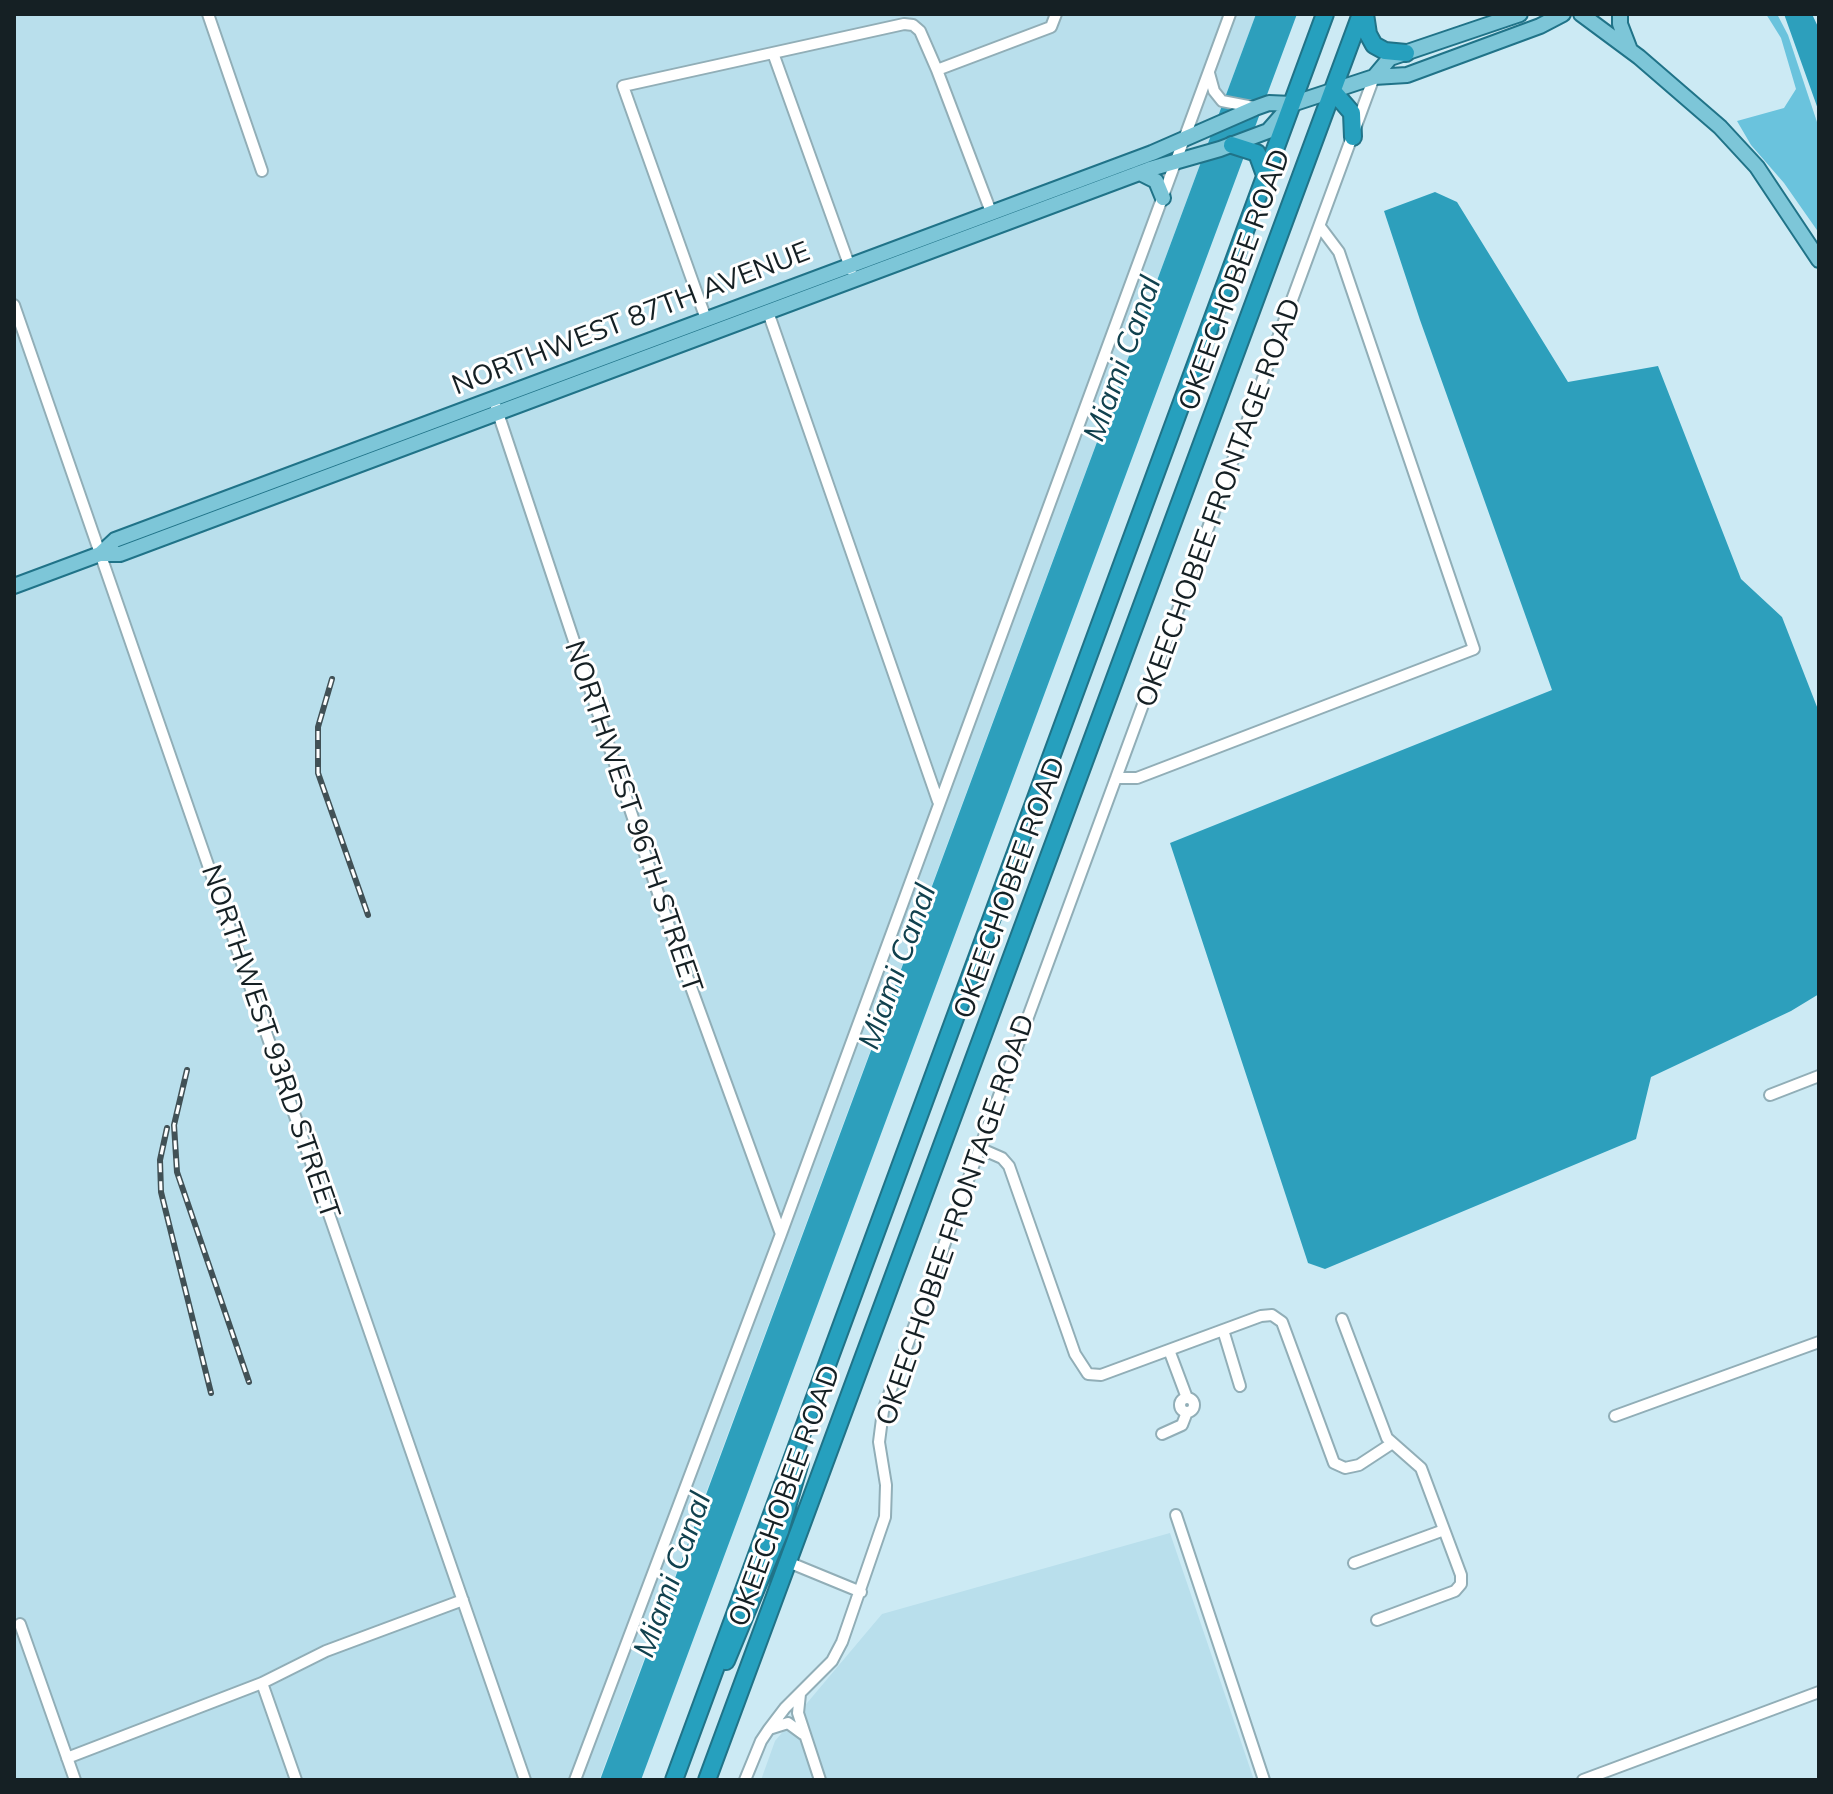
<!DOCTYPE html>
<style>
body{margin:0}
#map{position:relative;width:1833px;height:1794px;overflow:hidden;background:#cceaf4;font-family:Mulish,sans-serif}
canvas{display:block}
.frame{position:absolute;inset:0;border:16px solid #152024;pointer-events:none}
</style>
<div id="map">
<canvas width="1833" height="1794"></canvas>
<div class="frame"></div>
</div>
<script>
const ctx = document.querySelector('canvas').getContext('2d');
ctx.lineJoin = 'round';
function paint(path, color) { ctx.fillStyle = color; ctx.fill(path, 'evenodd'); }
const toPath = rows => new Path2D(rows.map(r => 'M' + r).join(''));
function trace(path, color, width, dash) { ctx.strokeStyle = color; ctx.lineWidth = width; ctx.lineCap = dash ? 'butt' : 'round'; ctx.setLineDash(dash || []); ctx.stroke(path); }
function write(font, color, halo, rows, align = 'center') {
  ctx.font = font + ' Mulish,sans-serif'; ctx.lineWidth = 6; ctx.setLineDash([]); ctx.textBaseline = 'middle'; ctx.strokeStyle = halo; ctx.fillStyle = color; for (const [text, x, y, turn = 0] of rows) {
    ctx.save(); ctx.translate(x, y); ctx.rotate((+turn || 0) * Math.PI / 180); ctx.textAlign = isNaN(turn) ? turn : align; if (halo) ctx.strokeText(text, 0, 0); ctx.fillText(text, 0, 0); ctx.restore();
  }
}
const built = toPath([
 [14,14,1256,14,599,1780,14,1780],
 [1170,1533,1254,1780,761,1780,775,1741,882,1614]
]);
const green = toPath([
 [1766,14,1777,14,1788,35,1819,128,1819,233,1784,183,1751,145,1737,121,1784,108,1796,89,1781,38]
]);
const water = toPath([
 [1256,14,1297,14,641,1780,600,1780],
 [1784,14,1812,14,1819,29,1819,112],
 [1435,192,1457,202,1568,382,1658,366,1741,579,1782,617,1819,712,1819,994,1791,1011,1651,1077,1636,1139,1325,1269,1308,1263,1170,843,1552,690,1420,320,1384,211]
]);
const minor = toPath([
 [208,14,262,171],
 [773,53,851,270],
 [937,70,1051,27,1056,14],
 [1209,73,1214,91,1222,101,1253,107],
 [14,305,525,1780],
 [768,312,938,801],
 [706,319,623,86,904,24,913,25,920,31,937,70,991,212],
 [496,407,672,935,781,1234],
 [1116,778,1137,778,1474,649,1339,252,1321,228],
 [1770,1095,1819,1076],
 [979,1148,1002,1158,1009,1166,1075,1354,1088,1374,1101,1375,1261,1316,1272,1315,1282,1322,1334,1463,1345,1468,1359,1465,1391,1444],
 [1342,1319,1387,1438,1421,1468,1461,1575,1461,1584,1455,1591,1377,1620],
 [1223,1330,1240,1386],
 [1169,1350,1187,1398],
 '1180 1405a7 7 0 1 1 14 0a7 7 0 1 1-14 0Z',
 [1615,1416,1819,1342],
 [1162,1434,1182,1425,1187,1412],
 [1176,1515,1264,1780],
 [788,1562,861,1592],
 [1354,1563,1444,1530],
 [20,1624,75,1780],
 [262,1683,296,1780],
 [800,1694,798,1713,820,1780],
 [769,1729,788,1723,803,1734],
 [67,1758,262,1683,326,1651,463,1600],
 [575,1780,781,1234,1230,14],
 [745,1780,761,1741,769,1729,785,1708,832,1661,842,1642,885,1517,886,1485,879,1442,883,1411,1374,77],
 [1583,1780,1819,1692]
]);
const major = toPath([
 [1581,14,1639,57,1720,127,1757,167,1819,260],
 [1620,14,1620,24,1630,50],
 [1374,77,1390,58,1520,14],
 [1140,173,1156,181,1163,198],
 [100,554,115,540,1152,153,1255,108,1269,103,1292,104,1374,77,1407,75,1540,26,1563,14],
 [14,586,100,554,120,554,1150,169,1220,149,1268,131,1289,107]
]);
const highway = toPath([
 [1365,14,1368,34,1374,45,1385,51,1406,53],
 [1333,91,1352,113,1353,137],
 [1232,145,1257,153,1265,175],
 [726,1661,780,1531,800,1462],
 [674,1780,1325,14],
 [707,1780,1361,14]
]);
const rail = toPath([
 [332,679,318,727,318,773,368,915],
 [187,1070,174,1125,177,1172,249,1382],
 [167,1128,160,1160,161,1192,211,1393]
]);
const streetNames = [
 ["OKEECHOBEE ROAD",1235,280,-70],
 ["NORTHWEST 87TH AVENUE",631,319,-21],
 ["OKEECHOBEE FRONTAGE ROAD",1219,503,-70],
 ["NORTHWEST 96TH STREET",633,817,71],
 ["OKEECHOBEE ROAD",1010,888,-70],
 ["NORTHWEST 93RD STREET",270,1042,71],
 ["OKEECHOBEE FRONTAGE ROAD",956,1220,-71],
 ["OKEECHOBEE ROAD",785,1496,-70]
];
const waterNames = [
 ["Miami Canal",1123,359,-70],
 ["Miami Canal",898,967,-70],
 ["Miami Canal",673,1575,-70]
];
paint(built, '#b9dfec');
paint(green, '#6ac3dd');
paint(water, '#2d9fbc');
trace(minor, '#91aeb7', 14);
trace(major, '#207388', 18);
trace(highway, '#207388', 20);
trace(minor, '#fff', 10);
trace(major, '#7dc6d8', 14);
trace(highway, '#26a0be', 16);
trace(rail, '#415156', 6);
trace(rail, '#fff', 3, [9]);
write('28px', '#152024', '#fff', streetNames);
write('italic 30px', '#11414e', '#fff', waterNames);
</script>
